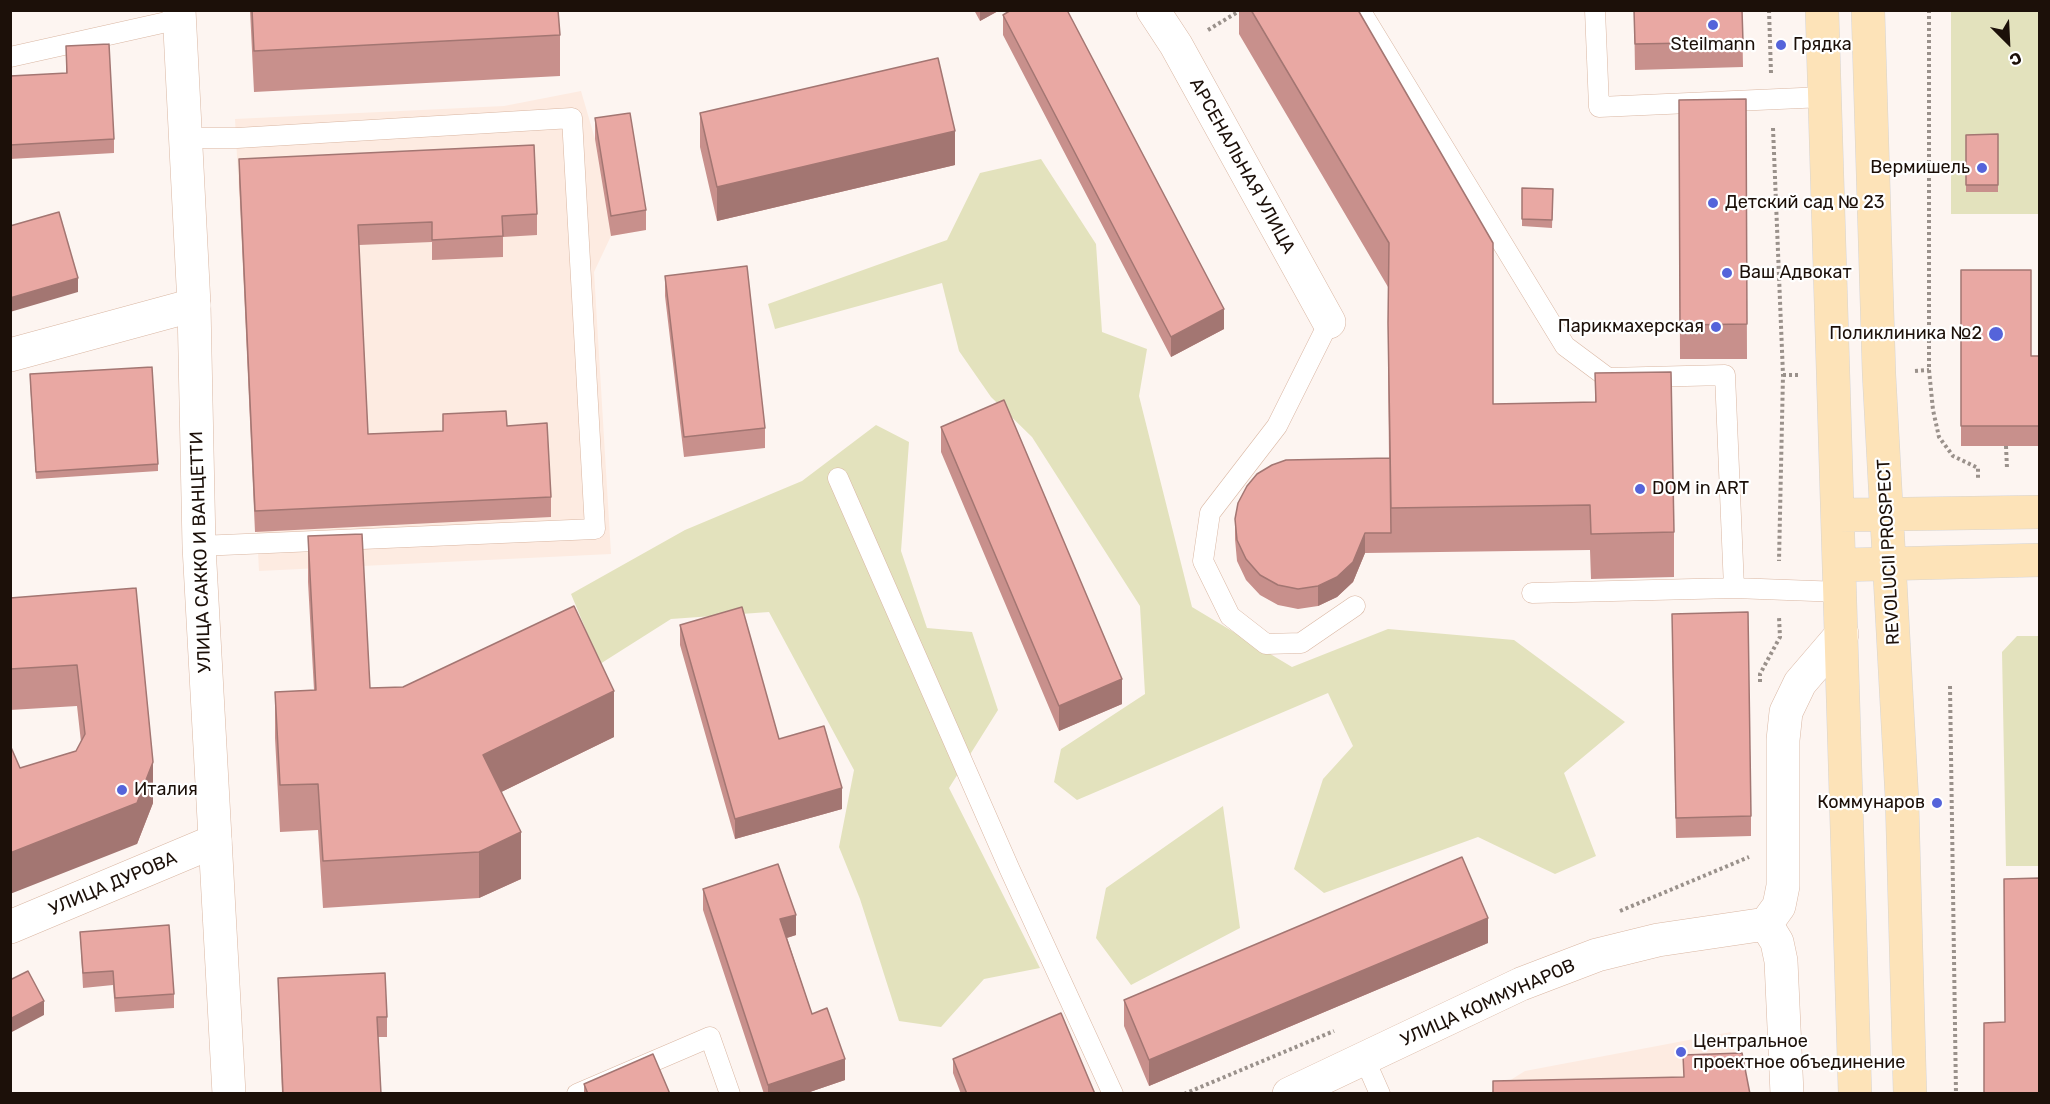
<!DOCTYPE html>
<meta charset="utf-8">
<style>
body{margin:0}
#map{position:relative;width:2050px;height:1104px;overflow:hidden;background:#fdf5f1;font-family:Rubik,sans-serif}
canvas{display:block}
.frame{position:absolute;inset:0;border:12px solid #1c1009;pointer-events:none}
.north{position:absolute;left:1978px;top:12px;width:60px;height:60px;-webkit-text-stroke:4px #fff;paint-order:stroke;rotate:156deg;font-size:16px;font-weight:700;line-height:24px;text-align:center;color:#1c1009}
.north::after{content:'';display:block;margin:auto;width:21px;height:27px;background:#1c1009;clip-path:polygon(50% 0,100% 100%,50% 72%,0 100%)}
</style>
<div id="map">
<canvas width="2050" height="1104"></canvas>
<div class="frame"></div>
<div class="north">С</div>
</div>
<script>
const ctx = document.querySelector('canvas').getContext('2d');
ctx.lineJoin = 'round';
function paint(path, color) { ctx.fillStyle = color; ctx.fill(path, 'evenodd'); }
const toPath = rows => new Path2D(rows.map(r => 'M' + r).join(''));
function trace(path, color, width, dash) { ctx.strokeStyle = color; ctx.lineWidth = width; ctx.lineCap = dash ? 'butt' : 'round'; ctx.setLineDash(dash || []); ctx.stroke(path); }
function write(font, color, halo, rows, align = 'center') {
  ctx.font = font + ' Rubik,sans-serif'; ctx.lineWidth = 4.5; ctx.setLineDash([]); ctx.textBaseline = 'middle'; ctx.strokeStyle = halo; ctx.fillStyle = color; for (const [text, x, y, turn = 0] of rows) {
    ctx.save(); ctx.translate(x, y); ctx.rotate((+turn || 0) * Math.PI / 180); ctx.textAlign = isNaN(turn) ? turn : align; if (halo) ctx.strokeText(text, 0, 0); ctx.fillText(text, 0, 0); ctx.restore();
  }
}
const built = toPath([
 [581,91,595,139,646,230,611,236,594,272,611,554,259,571,235,119,504,106],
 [1731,1032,1742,1093,1488,1094,1525,1071]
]);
const green = toPath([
 [1951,11,2039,11,2039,214,1951,214],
 [1041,159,1096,244,1102,332,1147,349,1139,396,1192,607,1292,667,1388,629,1514,640,1625,722,1564,773,1596,856,1555,874,1478,837,1324,893,1294,869,1323,779,1353,746,1328,693,1077,800,1054,782,1061,749,1145,694,1140,606,1032,437,991,397,959,351,942,283,775,329,768,304,947,240,980,173],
 [876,425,909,442,901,551,927,628,972,632,998,710,949,788,1040,968,984,979,941,1027,899,1021,860,899,839,847,854,770,769,612,671,619,600,664,571,594,685,530,802,481],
 [2017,636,2039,636,2039,866,2006,866,2002,652],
 [1223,806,1240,928,1131,985,1096,938,1106,888]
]);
const path = toPath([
 [1769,10,1771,73],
 [1929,10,1929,370,1933,410,1939,437,1953,456,1978,468,1978,478],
 [1208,30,1241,10],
 [1773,128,1783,375,1779,561],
 [1915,371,1929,370],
 [1783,375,1799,375],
 [2006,446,2007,468],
 [1760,682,1760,674,1780,637,1779,617],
 [1950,686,1956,1094],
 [1620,911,1749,857],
 [1184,1094,1334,1031]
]);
const service = toPath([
 [1360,10,1565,346,1608,378,1725,375,1734,588],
 [1595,10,1599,107,1824,97],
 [10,57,180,19],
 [186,138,237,138,572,118,595,529,199,546],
 [1329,322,1277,426,1210,513,1203,561,1230,616,1266,644,1301,643,1355,606],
 [838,478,1010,870,1113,1094],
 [1532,593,1734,588,1841,592],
 [1365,1060,1380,1094],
 [577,1094,710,1037,730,1094]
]);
const minor = toPath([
 [1153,10,1176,45,1329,322],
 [10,355,194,305],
 [10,927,215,841]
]);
const tertiary = toPath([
 [179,10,194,305,199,546,229,1094],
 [1766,924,1779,906,1783,886,1783,740,1786,712,1800,683,1842,634],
 [1766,924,1777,942,1781,961,1787,1094],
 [1289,1094,1521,984,1597,955,1658,940,1766,924]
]);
const primary = toPath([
 [1822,10,1855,1094],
 [1868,10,1879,374,1902,800,1910,1094],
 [1839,515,2040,512],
 [1841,565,2040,560]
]);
const wall = toPath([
 [250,10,558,10,560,35,560,76,254,92],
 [974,10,1000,10,980,21],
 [1239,10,1358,10,1493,404,1595,402,1595,373,1674,532,1674,577,1591,579,1590,550,1365,553,1353,582,1337,597,1318,606,1298,609,1278,605,1260,595,1246,580,1237,561,1235,539,1235,519,1389,458,1388,368,1388,287,1239,34],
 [1634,10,1742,10,1743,67,1635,70],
 [1003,15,1224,329,1171,357,1003,35],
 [66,46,114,139,114,153,10,159,10,76,66,73],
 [1746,99,1747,359,1680,359,1679,100],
 [700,113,955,165,717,221,700,147],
 [595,118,646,210,646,230,611,236,595,139],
 [1998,134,1998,192,1966,192,1966,135],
 [239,159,537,214,537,235,503,237,503,257,432,260,432,242,359,245,368,434,443,431,443,414,507,426,551,497,551,517,255,532,239,179],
 [1522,188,1553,189,1552,228,1522,226],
 [1961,270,2031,356,2040,356,2040,446,1961,446],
 [665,276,765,428,765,448,684,457,665,296],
 [30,382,158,464,158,471,36,479],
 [941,427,1122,704,1059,731,941,452],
 [308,536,370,688,614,737,501,792,521,879,479,898,323,908,318,830,280,832,275,738,275,692,314,690,308,582],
 [136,588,153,803,137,844,20,768,76,751,81,742,77,706,10,710,10,598],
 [680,625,779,739,842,809,735,839,680,645],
 [1672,634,1751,816,1751,836,1676,838],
 [703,889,796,935,787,938,812,1014,845,1080,804,1094,764,1094,703,910],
 [80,932,174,994,174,1008,115,1012,113,985,83,988],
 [1488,943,1149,1086,1124,1026,1124,1000],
 [278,978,387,1017,387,1037,378,1037,381,1094,282,1094],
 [953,1059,1095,1094,961,1094,953,1073],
 [584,1084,670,1094,584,1094]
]);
const shadedWall = toPath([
 [980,10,1000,10,980,21],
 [955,131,955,165,717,221,717,187],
 [78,278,78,292,10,312,10,298],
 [1224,309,1224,329,1171,357,1171,337],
 [1365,533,1365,553,1353,582,1337,597,1318,606,1318,586],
 [1122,679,1122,704,1059,731,1059,706],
 [614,691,614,737,483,801,483,755],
 [153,762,153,803,137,844,10,894,10,853],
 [842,788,842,809,735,839,735,819],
 [521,832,521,879,479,898,479,852],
 [796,915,796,935,780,940,780,919],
 [1488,918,1488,943,1149,1086,1149,1060],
 [44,1001,44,1015,10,1033,10,1019],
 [845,1059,845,1080,804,1094,768,1094,768,1085]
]);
const building = toPath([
 [252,10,558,10,560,35,254,51,252,10],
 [1011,10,1067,10,1224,309,1171,337,1003,15,1011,10],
 [1251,10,1358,10,1493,243,1493,404,1596,402,1595,373,1671,372,1674,532,1591,534,1590,505,1391,508,1388,323,1389,243,1251,10],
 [1634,10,1742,10,1743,42,1635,44,1634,10],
 [109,44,114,139,10,145,10,76,67,73,66,46,109,44],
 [938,58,955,131,717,187,700,113,938,58],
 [1746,99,1747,324,1680,325,1679,100,1746,99],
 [630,113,646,210,611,216,595,118,630,113],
 [1998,134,1998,185,1966,185,1966,135,1998,134],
 [534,145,537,214,502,216,503,236,432,240,432,222,358,225,368,434,443,431,443,414,506,411,507,426,547,423,551,497,255,511,239,159,534,145],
 [1522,188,1553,189,1552,220,1522,219,1522,188],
 [59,212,78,278,10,298,10,226,59,212],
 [747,266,765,428,684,437,665,276,747,266],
 [1961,270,2031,270,2031,356,2040,356,2040,426,1961,426,1961,270],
 [152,367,158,464,36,472,30,374,152,367],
 [1004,400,1122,679,1059,706,941,427,1004,400],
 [1390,458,1391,533,1365,533,1353,562,1337,577,1318,586,1298,589,1278,585,1260,575,1246,559,1237,540,1235,519,1238,503,1247,486,1257,474,1272,465,1286,460,1390,458],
 [362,534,370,688,403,687,574,606,614,691,483,755,521,832,479,852,323,861,318,784,280,785,275,692,316,690,308,536,362,534],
 [136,588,153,762,137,803,10,853,10,745,20,768,76,751,85,734,77,665,10,669,10,598,136,588],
 [742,607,779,739,824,726,842,788,735,819,680,625,742,607],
 [1748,612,1751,816,1676,818,1672,614,1748,612],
 [1462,857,1488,918,1149,1060,1124,1000,1462,857],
 [778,864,796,915,780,919,812,1014,827,1008,845,1059,768,1085,703,889,778,864],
 [2040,878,2040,1094,1984,1094,1984,1023,2005,1022,2004,879,2040,878],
 [169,925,174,994,115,998,113,971,83,973,80,932,169,925],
 [28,971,44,1001,10,1019,10,980,28,971],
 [385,973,387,1017,377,1017,381,1094,283,1094,278,978,385,973],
 [1061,1013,1095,1094,967,1094,953,1059,1061,1013],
 [1742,1053,1750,1094,1493,1094,1493,1081,1684,1077,1683,1055,1742,1053],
 [653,1054,670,1094,588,1094,584,1084,653,1054]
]);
const markers = [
 [1713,25,6,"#5564da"],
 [1781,45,6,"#5564da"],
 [1982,168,6,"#5564da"],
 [1713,203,6,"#5564da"],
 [1727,273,6,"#5564da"],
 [1716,327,6,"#5564da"],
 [1996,334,8,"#5564da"],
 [1640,489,6,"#5564da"],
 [122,790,6,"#5564da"],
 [1937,803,6,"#5564da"],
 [1681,1052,6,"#5564da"]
];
const poiNames = [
 ["Steilmann",1713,45,"center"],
 ["Грядка",1793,45],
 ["Вермишель",1970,168,"right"],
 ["Детский сад № 23",1725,203],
 ["Ваш Адвокат",1739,273],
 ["Парикмахерская",1704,327,"right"],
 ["Поликлиника №2",1982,334,"right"],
 ["DOM in ART",1652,489],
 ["Италия",134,790],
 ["Коммунаров",1925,803,"right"],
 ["Центральное",1693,1042],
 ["проектное объединение",1693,1063]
];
const streetNames = [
 ["АРСЕНАЛЬНАЯ УЛИЦА",1242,166,61],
 ["УЛИЦА САККО И ВАНЦЕТТИ",201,552,-92],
 ["REVOLUCII PROSPECT",1889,552,-93],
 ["УЛИЦА ДУРОВА",113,884,-23],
 ["УЛИЦА КОММУНАРОВ",1488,1003,-24]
];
paint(built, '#fdebe1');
paint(green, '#e3e2bd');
trace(service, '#d9b6a2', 21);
trace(minor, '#d9b6a2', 34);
trace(tertiary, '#d9b6a2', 34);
trace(primary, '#d6d4d3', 34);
trace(path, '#9a918b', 4, [3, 3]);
trace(service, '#fff', 20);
trace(minor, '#fff', 33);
trace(tertiary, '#fff', 33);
trace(primary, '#fde3b8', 33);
paint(wall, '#c8908c');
paint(shadedWall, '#a37672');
paint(building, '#e9a8a3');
trace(building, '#a37672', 1.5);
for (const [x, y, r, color] of markers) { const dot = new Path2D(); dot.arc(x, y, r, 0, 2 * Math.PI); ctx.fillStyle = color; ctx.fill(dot); trace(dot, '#fff', 2); }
write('18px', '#1c1009', '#fff', poiNames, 'left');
write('18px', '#1c1009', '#fff', streetNames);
</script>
